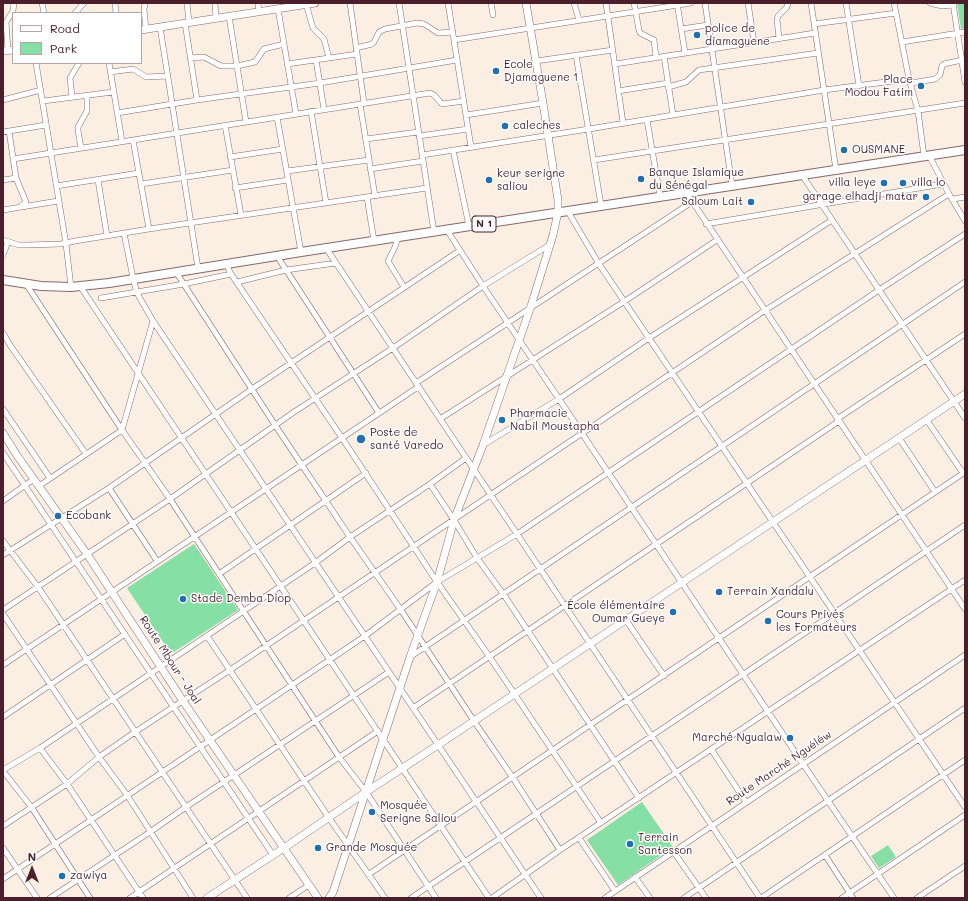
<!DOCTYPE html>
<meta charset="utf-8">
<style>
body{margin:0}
#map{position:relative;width:968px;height:901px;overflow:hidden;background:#faefe2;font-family:Mali,sans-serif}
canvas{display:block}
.frame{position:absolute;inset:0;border:4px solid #4a1f2b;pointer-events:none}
.legend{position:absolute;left:12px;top:12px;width:130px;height:52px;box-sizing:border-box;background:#fff;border:1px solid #b7a5aa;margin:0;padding:5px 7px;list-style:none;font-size:12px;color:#4a1f2b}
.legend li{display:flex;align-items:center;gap:8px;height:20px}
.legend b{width:20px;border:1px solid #b7a5aa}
.north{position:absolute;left:12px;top:849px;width:40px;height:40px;-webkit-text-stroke:3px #fff;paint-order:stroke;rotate:0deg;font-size:11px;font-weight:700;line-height:16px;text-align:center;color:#4a1f2b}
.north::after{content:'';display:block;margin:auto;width:14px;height:18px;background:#4a1f2b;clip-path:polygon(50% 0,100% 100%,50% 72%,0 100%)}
</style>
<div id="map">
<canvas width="968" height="901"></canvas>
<div class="frame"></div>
<ul class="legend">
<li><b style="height:5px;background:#fff"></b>Road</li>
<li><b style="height:11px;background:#86dfa4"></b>Park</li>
</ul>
<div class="north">N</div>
</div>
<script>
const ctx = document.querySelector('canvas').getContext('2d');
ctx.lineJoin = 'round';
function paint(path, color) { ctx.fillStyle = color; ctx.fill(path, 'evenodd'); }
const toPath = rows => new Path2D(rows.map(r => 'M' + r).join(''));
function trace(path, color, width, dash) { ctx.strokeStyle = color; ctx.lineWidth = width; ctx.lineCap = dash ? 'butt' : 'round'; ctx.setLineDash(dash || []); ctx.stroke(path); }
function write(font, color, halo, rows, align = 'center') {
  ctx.font = font + ' Mali,sans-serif'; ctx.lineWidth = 3; ctx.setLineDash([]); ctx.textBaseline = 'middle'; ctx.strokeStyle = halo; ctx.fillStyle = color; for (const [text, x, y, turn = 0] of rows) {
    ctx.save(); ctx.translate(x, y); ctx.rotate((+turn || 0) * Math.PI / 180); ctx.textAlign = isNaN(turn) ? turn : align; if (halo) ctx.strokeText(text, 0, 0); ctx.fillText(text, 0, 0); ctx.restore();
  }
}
const green = toPath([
 [957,3,965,3,965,28,961,29],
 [194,544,238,610,171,654,127,588],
 [642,802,673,847,618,885,587,840],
 [888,845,896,857,879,868,871,856]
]);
const minor = toPath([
 [42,3,44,13],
 [115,3,116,13],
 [145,3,144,10,146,29],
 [187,3,189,22],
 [215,3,216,18],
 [258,3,259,12],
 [350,3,364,103],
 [399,3,434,232],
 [448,3,471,147],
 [491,3,493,15],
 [574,3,579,20],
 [606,3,623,123],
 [634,3,639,30,640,33,654,40,656,57],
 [677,3,685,53],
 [705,3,732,185],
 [748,3,754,42],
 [811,3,836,170],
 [846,3,859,86],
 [894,3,909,79,918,111,924,156],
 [930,3,942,6,953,5],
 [953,3,965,82],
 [306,4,313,28,324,39,329,58],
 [278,9,296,114],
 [75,13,84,3],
 [229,16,246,122],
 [185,23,197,100],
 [814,24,896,13],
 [160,27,198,268],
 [681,29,708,25],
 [779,38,777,20,778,16,787,7,788,3],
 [454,40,691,3],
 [902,42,965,32],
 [356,48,372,44,374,42,379,32,385,29,417,23,424,24,438,33,453,32],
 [8,50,6,22,13,11,14,3],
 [576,55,601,205],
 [664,56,673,115],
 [190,58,204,57,221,66,237,66,255,62,264,49,284,44],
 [316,60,324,109],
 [536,61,613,50],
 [36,63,66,244,71,287],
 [109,63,122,141],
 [287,64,357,54],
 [615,64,815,33],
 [110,72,133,69,146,77,168,76],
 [911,83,935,79,940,75,942,66,944,64,962,60],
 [668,87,686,82,699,70,818,53],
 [618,91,668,83],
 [72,97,70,78,79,63],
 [3,100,41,90],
 [43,101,113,92],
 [360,104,375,196],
 [311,111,326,203],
 [117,113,197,100,320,83,457,60],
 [466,115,543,103],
 [277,117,301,252],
 [647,120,660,196],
 [225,125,241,215],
 [9,131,16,178,26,202,21,206],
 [3,132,46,125],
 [419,136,468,129],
 [366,139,418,132],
 [133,140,149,229],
 [81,148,78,130,78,127,87,111,87,96],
 [453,150,469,226],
 [422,155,589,129,824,90,909,79],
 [929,155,949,194,965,221],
 [230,157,283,149],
 [13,159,430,93,434,95,442,104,464,101],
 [594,160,965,103],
 [370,169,423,161],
 [287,171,369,160],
 [802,175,965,418],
 [3,180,16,178],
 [98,180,107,236],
 [141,184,233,170],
 [56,186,139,173],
 [235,188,288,180],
 [686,192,965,609],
 [367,197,374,241],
 [953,199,965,197],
 [3,210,58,201],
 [567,210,599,264,965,807],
 [706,224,943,184],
 [447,230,483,286,559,399,803,764,894,898],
 [124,233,133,278,137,293,153,321,541,898],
 [398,237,395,247,388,261,404,287],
 [3,240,19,245,27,245,61,244,75,241,149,229,427,188],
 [326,248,760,898],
 [3,255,8,242],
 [277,256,379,413],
 [226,264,231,274,342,438,437,582,489,656,601,823],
 [176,272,275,425,350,537,401,610,474,721,513,778,560,850],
 [237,282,286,270,336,263],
 [26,284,122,430,170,499,339,757,366,792,436,898],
 [80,286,489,898],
 [101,298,184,284,231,274],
 [3,333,10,345,86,454],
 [416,383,692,202],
 [3,409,50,478],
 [440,419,625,301,717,240],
 [837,419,965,334],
 [926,419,963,473],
 [899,438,935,492],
 [483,445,559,399,649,338,832,220],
 [3,453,273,855],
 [430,484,454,520,477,558,504,595,639,798],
 [39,486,122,430,153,321],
 [109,488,157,561],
 [3,501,34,479],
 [3,541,38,587,247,898],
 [3,555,109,488,252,389,459,251],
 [219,574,366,473],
 [3,610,170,499,294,412,393,348,483,286,551,244],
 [3,614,99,757,127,795,193,898],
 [626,620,664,676],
 [207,636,329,818,385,898],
 [410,657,965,282],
 [3,665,418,387],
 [413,708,839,421],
 [3,717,125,634],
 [40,748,67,784,143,898],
 [711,749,746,802],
 [3,770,40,748,315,563,350,537,430,484,466,458],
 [3,771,32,808,90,898],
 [3,826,67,784,99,757,135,732,230,670,764,311,949,194],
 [579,838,615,891],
 [3,848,37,898],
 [673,851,706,898],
 [825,855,853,898],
 [369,874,965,472],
 [635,877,650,898],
 [3,879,365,636,437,582,517,534,879,290,965,234],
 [50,898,150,832,186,807,389,672],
 [130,898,378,731],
 [289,898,309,885],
 [411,898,965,525],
 [492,898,560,850,965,580],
 [605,898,965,655],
 [684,898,965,708],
 [761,898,965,760],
 [842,898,965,815],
 [917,898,965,866]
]);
const secondary = toPath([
 [141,30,315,3],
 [3,51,13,50],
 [3,433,16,454,87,554,183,701,318,898],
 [207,898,284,848,366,792,438,745,965,394],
 [329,898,333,892,410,657,437,582,454,520,483,445,531,306,553,235,558,212,558,200,543,103,526,3]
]);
const trunk = toPath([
 [3,280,41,286,71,287,109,283,301,252,965,150]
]);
const markers = [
 [697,35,4,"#1f6fb2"],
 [496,71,4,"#1f6fb2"],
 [921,86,4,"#1f6fb2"],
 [505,126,4,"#1f6fb2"],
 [844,150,4,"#1f6fb2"],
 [641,179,4,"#1f6fb2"],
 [489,180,4,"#1f6fb2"],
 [884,183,4,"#1f6fb2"],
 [903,183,4,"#1f6fb2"],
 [926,197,4,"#1f6fb2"],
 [751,202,4,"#1f6fb2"],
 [502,420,4,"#1f6fb2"],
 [361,439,5,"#1f6fb2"],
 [58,516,4,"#1f6fb2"],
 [719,592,4,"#1f6fb2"],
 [183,599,4,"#1f6fb2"],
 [673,612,4,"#1f6fb2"],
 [768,621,4,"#1f6fb2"],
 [790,738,4,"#1f6fb2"],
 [372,812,4,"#1f6fb2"],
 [630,844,4,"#1f6fb2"],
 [318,848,4,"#1f6fb2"],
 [62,876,4,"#1f6fb2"]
];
const shields = [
 [484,224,24]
];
const shieldNames = [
 ["N 1",484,224]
];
const poiNames = [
 ["police de",705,29],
 ["diamaguene",705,42],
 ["Ecole",504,65],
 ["Djamaguene 1",504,78],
 ["Place",913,80,"right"],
 ["Modou Fatim",913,93,"right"],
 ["caleches",513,126],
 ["OUSMANE",852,150],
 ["Banque Islamique",649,173],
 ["du Sénégal",649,186],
 ["keur serigne",497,174],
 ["saliou",497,187],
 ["villa leye",876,183,"right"],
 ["villa lo",911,183],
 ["garage elhadji matar",918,197,"right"],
 ["Saloum Lait",743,202,"right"],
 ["Pharmacie",510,414],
 ["Nabil Moustapha",510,427],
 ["Poste de",370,433],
 ["santé Varedo",370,446],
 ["Ecobank",66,516],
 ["Terrain Xandalu",727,592],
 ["Stade Demba Diop",191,599],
 ["École élémentaire",665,606,"right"],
 ["Oumar Gueye",665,619,"right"],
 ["Cours Privés",776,615],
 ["les Formateurs",776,628],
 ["Marché Ngualaw",782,738,"right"],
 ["Mosquée",380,806],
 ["Serigne Saliou",380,819],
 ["Terrain",638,838],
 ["Santesson",638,851],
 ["Grande Mosquée",326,848],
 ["zawiya",70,876]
];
const streetNames = [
 ["Route Mbour - Joal",170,660,57],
 ["Route Marché Nguéléw",779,768,-34]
];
paint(green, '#86dfa4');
trace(minor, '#88686b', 6);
trace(secondary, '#88686b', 8);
trace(trunk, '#88686b', 10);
trace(minor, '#fff', 5);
trace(secondary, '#fff', 7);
trace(trunk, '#fff', 8);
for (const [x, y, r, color] of markers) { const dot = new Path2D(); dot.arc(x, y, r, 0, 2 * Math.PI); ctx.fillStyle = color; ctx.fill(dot); trace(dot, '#fff', 1.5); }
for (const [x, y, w] of shields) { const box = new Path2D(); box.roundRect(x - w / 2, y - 8, w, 16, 3); ctx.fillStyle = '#fff'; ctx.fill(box); trace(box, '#4a1f2b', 1); }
write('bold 10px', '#4a1f2b', null, shieldNames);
write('11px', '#4a1f2b', '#fff', poiNames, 'left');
write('11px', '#4a1f2b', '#fff', streetNames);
</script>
